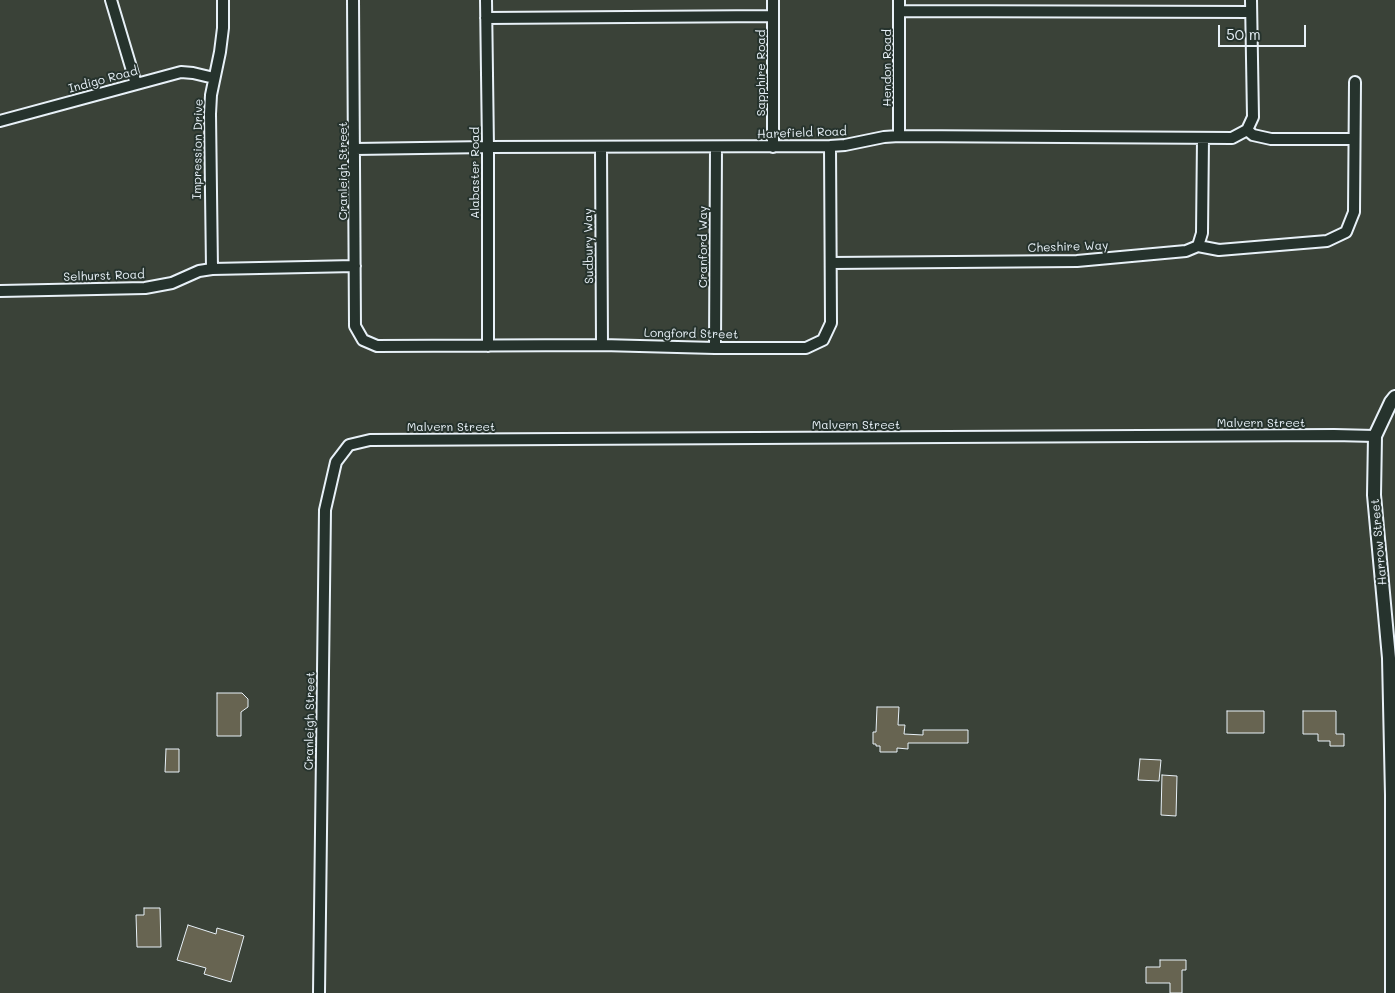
<!DOCTYPE html>
<style>
body{margin:0}
#map{position:relative;width:1395px;height:993px;overflow:hidden;background:#3a4238;font-family:Mali,sans-serif}
canvas{display:block}
.scale{position:absolute;left:1218px;top:25px;width:88px;height:22px;box-sizing:border-box;border:2px solid #e8f1f8;border-top:0;padding-left:6px;font-size:15px;line-height:18px;white-space:nowrap;color:#e8f1f8;-webkit-text-stroke:4px #26332d;paint-order:stroke}
</style>
<div id="map">
<canvas width="1395" height="993"></canvas>
<div class="scale">50 m</div>
</div>
<script>
const ctx = document.querySelector('canvas').getContext('2d');
ctx.lineJoin = 'round';
function paint(path, color) { ctx.fillStyle = color; ctx.fill(path, 'evenodd'); }
const toPath = rows => new Path2D(rows.map(r => 'M' + r).join(''));
function trace(path, color, width, dash) { ctx.strokeStyle = color; ctx.lineWidth = width; ctx.lineCap = dash ? 'butt' : 'round'; ctx.setLineDash(dash || []); ctx.stroke(path); }
function write(font, color, halo, rows, align = 'center') {
  ctx.font = font + ' Mali,sans-serif'; ctx.lineWidth = 4; ctx.setLineDash([]); ctx.textBaseline = 'middle'; ctx.strokeStyle = halo; ctx.fillStyle = color; for (const [text, x, y, turn = 0] of rows) {
    ctx.save(); ctx.translate(x, y); ctx.rotate((+turn || 0) * Math.PI / 180); ctx.textAlign = isNaN(turn) ? turn : align; if (halo) ctx.strokeText(text, 0, 0); ctx.fillText(text, 0, 0); ctx.restore();
  }
}
const building = toPath([
 [217,693,242,693,248,699,248,707,241,712,241,736,217,736,217,693],
 [877,707,899,707,898,725,905,725,904,734,923,735,923,730,968,730,968,743,908,743,908,749,897,748,897,752,880,752,880,746,876,746,876,744,873,744,873,732,876,732,877,707],
 [1227,711,1264,711,1264,733,1227,733,1227,711],
 [1303,711,1336,711,1336,734,1344,734,1344,746,1330,746,1330,741,1318,741,1318,734,1303,734,1303,711],
 [166,749,179,749,179,772,165,772,166,749],
 [1140,759,1161,760,1159,781,1138,780,1140,759],
 [1162,775,1177,776,1176,816,1161,815,1162,775],
 [144,908,160,908,161,947,137,947,136,915,144,915,144,908],
 [188,925,216,934,217,928,244,936,231,982,204,974,206,968,177,960,188,925],
 [1160,960,1186,960,1186,970,1182,970,1182,993,1170,993,1170,983,1146,983,1146,967,1160,967,1160,960]
]);
const minor = toPath([
 [111,0,136,84],
 [353,0,355,326,363,340,377,346,602,345,715,348,806,348,823,340,831,323,830,146],
 [486,0,488,147,488,346],
 [773,0,773,147],
 [899,11,1251,12],
 [486,18,773,16],
 [0,121,181,72,193,73,214,78],
 [1247,130,1253,117,1251,0],
 [1247,130,1253,135,1271,139,1354,139],
 [899,136,899,0],
 [601,147,602,345],
 [355,149,488,147,830,146,845,145,884,137,899,136,1232,138,1247,130],
 [1198,246,1219,250,1327,241,1346,232,1354,212,1355,82],
 [831,263,1077,261,1186,251,1198,246,1202,233,1203,138],
 [212,269,210,114,211,95,220,52,223,28,223,0],
 [0,291,145,288,172,283,199,271,212,269,355,266],
 [715,348,716,147],
 [319,993,325,510,336,462,349,445,370,440,1334,435,1375,436]
]);
const tertiary = toPath([
 [1392,993,1392,795,1389,658,1374,495,1375,436,1391,402,1395,397]
]);
const streetNames = [
 ["Hendon Road",887,68,-90],
 ["Sapphire Road",761,73,-90],
 ["Indigo Road",103,80,-15],
 ["Harefield Road",802,133,-2],
 ["Impression Drive",198,149,-89],
 ["Cranleigh Street",343,171,-90],
 ["Alabaster Road",475,173,-90],
 ["Sudbury Way",589,246,-91],
 ["Cranford Way",703,247,-90],
 ["Cheshire Way",1068,247,-2],
 ["Selhurst Road",104,276,-2],
 ["Longford Street",691,334,1],
 ["Malvern Street",1261,423],
 ["Malvern Street",856,425],
 ["Malvern Street",451,427],
 ["Harrow Street",1379,542,-95],
 ["Cranleigh Street",310,721,-89]
];
paint(building, '#676451');
trace(building, '#e8f1f8', 1);
trace(minor, '#e8f1f8', 14);
trace(tertiary, '#e8f1f8', 16);
trace(minor, '#26332d', 10);
trace(tertiary, '#26332d', 12);
write('12px', '#e8f1f8', '#26332d', streetNames);
</script>
